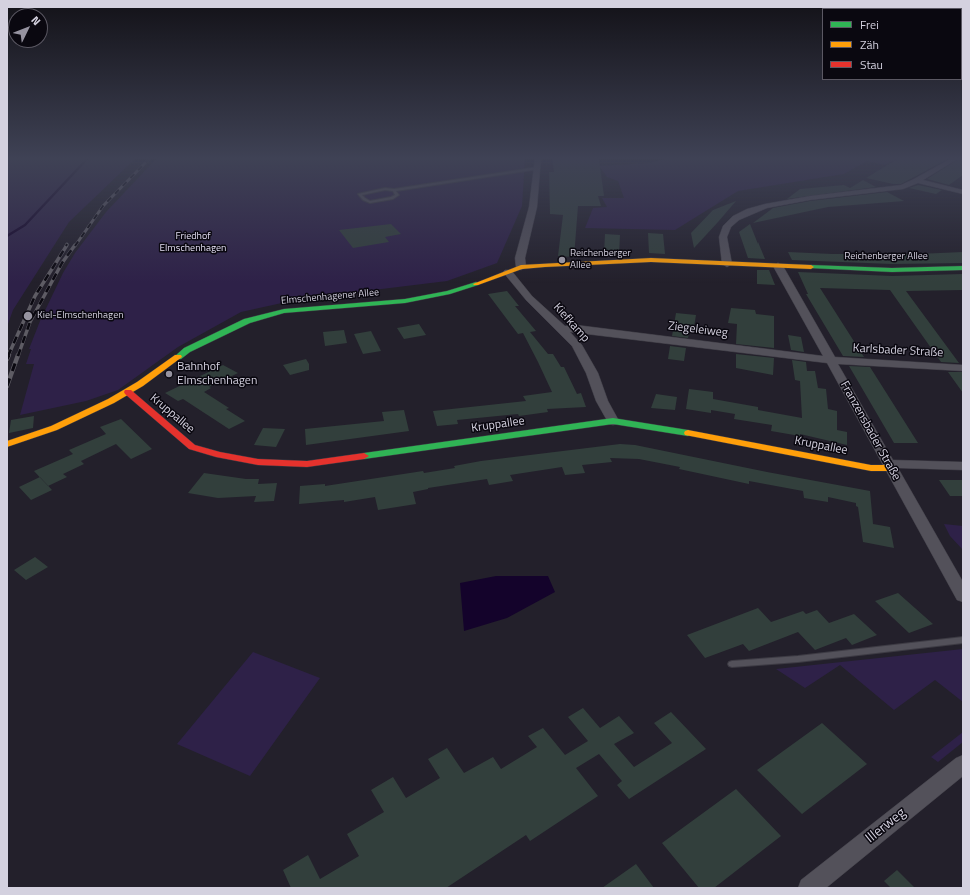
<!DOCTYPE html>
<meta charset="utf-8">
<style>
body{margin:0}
#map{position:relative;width:970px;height:895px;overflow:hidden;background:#23202b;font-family:"Titillium Web",sans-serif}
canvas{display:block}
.frame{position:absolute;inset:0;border:8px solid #d4d1df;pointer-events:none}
.legend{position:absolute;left:822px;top:8px;width:140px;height:72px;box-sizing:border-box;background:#0a0810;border:1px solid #5b5863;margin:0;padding:5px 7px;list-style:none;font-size:12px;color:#d4d1df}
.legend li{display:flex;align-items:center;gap:8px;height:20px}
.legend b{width:20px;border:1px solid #5b5863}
.north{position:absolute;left:8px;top:8px;width:40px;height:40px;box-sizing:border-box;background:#0a0810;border:1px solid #5b5863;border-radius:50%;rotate:47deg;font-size:11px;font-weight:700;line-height:16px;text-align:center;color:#d4d1df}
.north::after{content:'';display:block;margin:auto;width:14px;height:18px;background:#9693a0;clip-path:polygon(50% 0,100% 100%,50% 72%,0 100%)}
</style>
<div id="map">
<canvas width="970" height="895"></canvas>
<div class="frame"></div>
<ul class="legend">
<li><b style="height:5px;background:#30b455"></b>Frei</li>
<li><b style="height:5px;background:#ff9f0a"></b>Zäh</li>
<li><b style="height:5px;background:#e5322d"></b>Stau</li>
</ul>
<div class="north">N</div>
</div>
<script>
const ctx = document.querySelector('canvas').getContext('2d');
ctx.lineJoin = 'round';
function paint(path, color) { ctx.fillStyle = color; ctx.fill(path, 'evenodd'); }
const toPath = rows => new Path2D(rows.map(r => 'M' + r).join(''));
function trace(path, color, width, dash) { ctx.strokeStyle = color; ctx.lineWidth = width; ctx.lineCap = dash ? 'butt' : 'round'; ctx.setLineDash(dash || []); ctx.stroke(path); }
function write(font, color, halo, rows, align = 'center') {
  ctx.font = font + ' "Titillium Web",sans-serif'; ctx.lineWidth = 3; ctx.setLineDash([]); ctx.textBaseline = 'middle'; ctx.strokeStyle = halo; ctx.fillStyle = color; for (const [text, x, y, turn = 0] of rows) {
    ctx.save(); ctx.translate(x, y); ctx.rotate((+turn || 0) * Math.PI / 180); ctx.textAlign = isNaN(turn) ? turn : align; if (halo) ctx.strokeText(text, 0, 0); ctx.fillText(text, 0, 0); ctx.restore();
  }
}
const green = toPath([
 [7,158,136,158,69,222,13,310,7,327],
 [157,158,525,158,525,159,522,206,497,263,447,281,300,299,241,312,178,347,118,390,86,401,20,415,34,364,26,364,31,349,29,349,40,321,63,273,75,253,106,212],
 [670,158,899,158,885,165,867,161,844,174,738,191,675,230,585,228,593,208,607,207,602,198,624,198,618,181,607,177,599,166,648,163],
 [944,524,963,526,963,550,950,536],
 [963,649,963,702,935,680,894,710,840,665,805,688,776,669],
 [253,652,320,678,250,776,177,744],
 [963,732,963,742,938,762,931,757]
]);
const water = toPath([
 [496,576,548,576,555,592,507,618,464,631,460,583]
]);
const stream = toPath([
 [7,236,25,225,88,158]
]);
const building = toPath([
 [552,158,599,159,604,196,598,196,601,206,578,206,574,257,558,256,563,215,550,214,549,172,554,172],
 [899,158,950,158,901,184,893,184,866,178],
 [960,158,963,158,963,175,949,185,927,179],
 [863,180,876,187,787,199,800,189,844,185,850,188],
 [918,185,942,190,936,194,909,188],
 [887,192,904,201,828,207,753,223,773,208,810,201],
 [736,201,718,222,694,248,691,233,713,210],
 [391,224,401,234,385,237,389,242,353,248,339,230],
 [750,224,758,244,758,242,765,259,748,258,739,232],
 [648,233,663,234,665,254,649,253],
 [605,234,620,235,619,255,604,254],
 [788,252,832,254,918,254,963,252,963,263,892,264,792,260],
 [757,270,769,270,775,285,757,284],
 [798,272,892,276,963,274,963,290,906,291,959,363,941,362,890,290,820,288,864,357,843,356,806,294,808,294],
 [507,291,519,306,515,306,536,331,530,332,548,354,553,354,561,367,564,367,577,394,581,393,586,407,547,409,548,412,519,416,518,414,457,420,458,424,437,426,433,411,526,401,523,396,552,392,538,362,523,333,518,334,488,294],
 [731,308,755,310,756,314,774,316,774,348,736,344,737,324,728,323],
 [676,313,696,315,693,333,689,333,688,338,672,336],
 [419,324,426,335,404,339,397,328],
 [344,330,347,343,325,346,323,332],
 [371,331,381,351,363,354,354,334],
 [788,335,801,337,804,352,791,350],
 [670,346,686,348,684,361,668,359],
 [736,354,774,358,773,375,736,368],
 [306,359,309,364,309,370,290,375,283,365],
 [792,360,806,362,807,371,815,371,818,388,826,389,828,409,837,411,837,430,847,432,847,445,800,434,800,436,771,431,772,425,734,419,735,414,711,410,711,413,686,409,689,389,713,392,713,399,758,407,758,410,802,418,800,381,795,380],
 [223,365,238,373,209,387,211,388,204,392,229,408,226,409,245,421,229,429,183,399,178,401,165,393],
 [849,366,870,367,918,443,894,443],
 [948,372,963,372,963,393],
 [656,394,677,397,675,410,651,408],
 [404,410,409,431,306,445,305,429,384,421,382,412],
 [34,416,33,428,9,433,11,420],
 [121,419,152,449,131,459,116,444,81,461,78,458,84,464,63,474,67,477,48,486,34,471,73,454,69,450,106,434,100,427],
 [263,428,285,429,276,447,254,445],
 [620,444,635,445,767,472,870,491,873,524,890,527,894,548,863,542,858,507,856,506,856,503,828,497,828,502,804,498,803,491,749,481,749,484,679,469,680,467,639,459,610,458,612,462,582,465,585,473,565,475,562,467,510,475,513,481,489,485,487,479,428,488,428,489,413,492,416,504,378,510,375,497,344,502,344,500,299,504,300,486,325,484,325,486,423,471,424,473,455,468,454,466,481,461],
 [204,473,246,479,259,479,258,484,277,483,274,501,254,502,256,496,218,498,188,493],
 [40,477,52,490,31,500,19,487],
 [939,480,963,480,963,496,950,496],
 [35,557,48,567,26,580,14,570],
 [898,593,933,624,909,633,875,601],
 [758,608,771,622,803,611,806,614,817,610,829,623,854,614,877,635,852,645,846,638,815,650,798,632,749,651,743,644,705,658,687,635],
 [583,708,600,728,619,716,634,733,614,744,634,767,672,743,654,723,671,712,706,749,629,799,617,785,622,781,599,754,576,768,598,796,530,841,526,835,446,888,291,888,283,870,308,855,320,879,359,856,347,834,384,812,371,790,393,777,406,798,440,778,428,759,447,748,464,773,493,757,501,769,537,747,528,736,543,728,565,755,588,741,568,717],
 [822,723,867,764,802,814,757,770],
 [736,789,781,836,714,888,699,888,662,843],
 [636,864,654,888,602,888],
 [897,870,915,888,891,888,884,881]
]);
const lane = toPath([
 [538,167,540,168,539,169,396,191,399,195,393,199,370,203,363,200,358,194,385,188,394,189,538,167],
 [385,190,393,191,395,195,391,197,370,201,365,198,362,195,385,190],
 [963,637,963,643,798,662,732,667,729,666,728,664,729,662,732,661,798,656,963,637]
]);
const street = toPath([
 [535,158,541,158,537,207,525,258,526,267,521,270,516,267,515,258,529,207,535,158],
 [952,158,959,158,923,180,963,190,963,194,918,183,903,189,810,200,767,208,739,220,731,227,727,237,732,264,727,267,722,264,719,237,723,226,733,216,747,209,765,204,810,196,901,185,914,179,952,158],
 [778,263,783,266,835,357,963,365,963,371,838,364,893,460,963,462,963,470,898,468,963,582,963,602,957,600,827,363,570,332,582,345,598,373,608,401,619,421,617,424,613,425,609,424,596,401,586,373,572,346,526,300,503,272,505,270,511,270,532,296,565,326,576,325,823,356,773,266,778,263],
 [963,755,963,776,826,888,798,888,801,880,956,758,963,755]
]);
const fast = toPath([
 [811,265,892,268,963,266,963,270,892,272,809,268,809,266,811,265],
 [476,282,479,284,478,285,450,294,405,303,284,313,250,323,190,352,181,359,175,359,174,357,184,348,244,319,284,309,405,299,447,291,476,282],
 [613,418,688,430,692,433,688,436,613,424,364,459,359,456,364,453,613,418]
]);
const slow = toPath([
 [651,258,811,265,814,267,811,269,651,262,545,267,522,269,478,285,474,285,473,284,521,265,651,258],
 [175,355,181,355,182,357,143,386,114,403,57,430,7,447,7,441,51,426,108,399,137,382,175,355],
 [688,430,871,465,890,465,895,468,890,471,871,471,685,435,684,433,685,431,688,430]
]);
const jam = toPath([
 [125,390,131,390,195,445,220,452,258,459,307,461,364,453,369,456,364,459,307,467,258,465,216,457,189,449,125,394,124,392,125,390]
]);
const railFar2 = toPath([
 [66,246,67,244],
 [75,246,103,206,150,158]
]);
const railFar1 = toPath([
 [8,356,35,296,67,245],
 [18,356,30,322,62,263,75,245]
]);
const rail = toPath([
 [7,359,9,355],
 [7,386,18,355]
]);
const markers = [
 [562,260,4,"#9693a0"],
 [28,316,5,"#9693a0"],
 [169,374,4,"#9693a0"]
];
const farParknames = [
 ["Friedhof",193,237],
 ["Elmschenhagen",193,249]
];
const farPoinames = [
 ["Reichenberger",570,254],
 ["Allee",570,266],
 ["Kiel-Elmschenhagen",37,316]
];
const farStreetnames = [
 ["Reichenberger Allee",886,257],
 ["Elmschenhagener Allee",330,297,-5]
];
const streetNames = [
 ["Kiefkamp",571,323,48],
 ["Ziegeleiweg",698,330,7],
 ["Karlsbader Straße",898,351,3],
 ["Kruppallee",172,414,40],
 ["Kruppallee",498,425,-8],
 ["Franzensbader Straße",870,431,61],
 ["Kruppallee",821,446,11]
];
const poiNames = [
 ["Bahnhof",177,367],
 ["Elmschenhagen",177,381]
];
const nearStreetnames = [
 ["Illerweg",886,826,-39]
];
paint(green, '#2e2148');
paint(water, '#14032b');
trace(stream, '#14032b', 2.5);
paint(building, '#323f3c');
trace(lane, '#3d3b44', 2);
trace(street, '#3d3b44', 1);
trace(fast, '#3d3b44', 1);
trace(slow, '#3d3b44', 1);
trace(jam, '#3d3b44', 1);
paint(lane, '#53515a');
paint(street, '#53515a');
paint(fast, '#30b455');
paint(slow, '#ff9f0a');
paint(jam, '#e5322d');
trace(railFar2, '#5e5c64', 3);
trace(railFar1, '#5e5c64', 3.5);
trace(rail, '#5e5c64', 4.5);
trace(railFar2, '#0a0810', 2, [5.5]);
trace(railFar1, '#0a0810', 2.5, [7]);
trace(rail, '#0a0810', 3, [8]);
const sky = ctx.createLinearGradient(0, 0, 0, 283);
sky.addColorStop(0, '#131218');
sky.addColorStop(0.56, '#3f4255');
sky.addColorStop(1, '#3f425500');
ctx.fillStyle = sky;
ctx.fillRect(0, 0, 970, 283);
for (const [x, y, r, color] of markers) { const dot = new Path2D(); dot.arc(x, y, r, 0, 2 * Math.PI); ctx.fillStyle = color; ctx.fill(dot); trace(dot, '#0a0810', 1.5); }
write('10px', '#e2ddf1', '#0a0810', farParknames);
write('10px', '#d4d1df', '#0a0810', farPoinames, 'left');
write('10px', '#d4d1df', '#0a0810', farStreetnames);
write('12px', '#d4d1df', '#0a0810', streetNames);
write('12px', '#d4d1df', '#0a0810', poiNames, 'left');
write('14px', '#d4d1df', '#0a0810', nearStreetnames);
</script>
